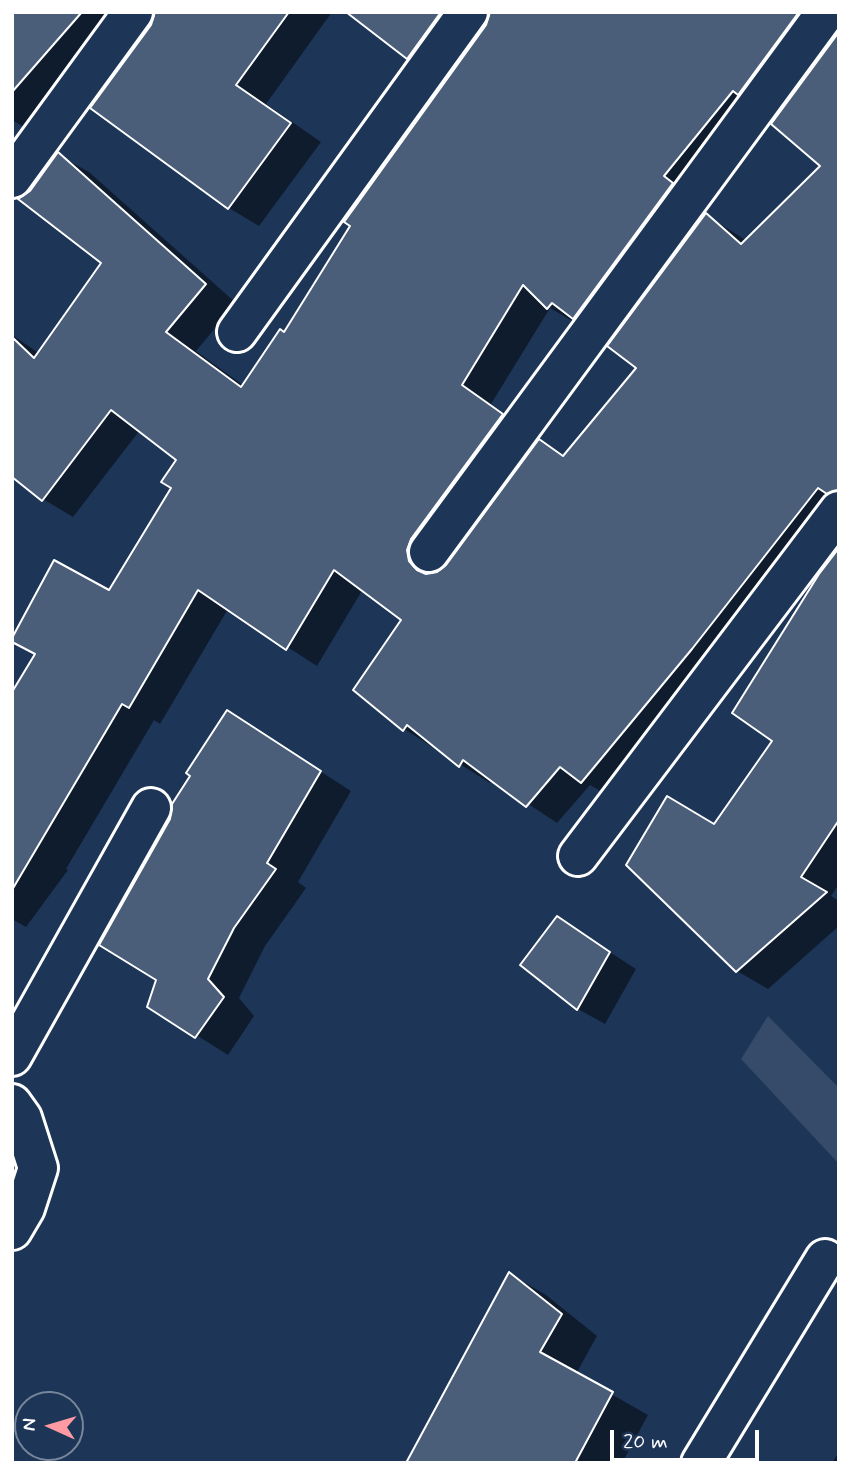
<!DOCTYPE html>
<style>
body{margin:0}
#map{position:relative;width:851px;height:1475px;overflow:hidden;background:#1d3557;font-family:Mynerve,sans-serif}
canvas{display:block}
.frame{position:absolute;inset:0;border:14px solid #fff;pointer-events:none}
.north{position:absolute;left:14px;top:1391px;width:70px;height:70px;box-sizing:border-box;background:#1d3557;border:2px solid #77869a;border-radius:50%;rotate:274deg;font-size:19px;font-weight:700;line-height:28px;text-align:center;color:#fff}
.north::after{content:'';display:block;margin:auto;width:24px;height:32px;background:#ff9aa2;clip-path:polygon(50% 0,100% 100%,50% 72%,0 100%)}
.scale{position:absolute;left:610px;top:1430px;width:149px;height:32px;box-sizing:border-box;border:4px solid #fff;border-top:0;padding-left:9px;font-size:21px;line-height:24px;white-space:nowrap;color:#fff;-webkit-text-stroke:5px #1d3557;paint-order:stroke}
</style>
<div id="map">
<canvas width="851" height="1475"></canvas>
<div class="frame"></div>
<div class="north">N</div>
<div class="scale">20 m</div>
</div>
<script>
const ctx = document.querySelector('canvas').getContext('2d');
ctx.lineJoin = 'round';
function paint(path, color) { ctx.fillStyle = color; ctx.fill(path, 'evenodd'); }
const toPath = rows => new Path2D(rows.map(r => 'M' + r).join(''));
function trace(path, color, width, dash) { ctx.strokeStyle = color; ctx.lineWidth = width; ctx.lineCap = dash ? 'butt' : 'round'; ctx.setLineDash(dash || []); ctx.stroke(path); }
const green = toPath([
 [768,1016,839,1088,839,1164,741,1059]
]);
const shadow = toPath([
 [12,12,147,12,41,137,12,120],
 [156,12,332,12,266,104,321,142,259,226,229,208,93,107,152,26],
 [349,12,487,12,438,75,408,58],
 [491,12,839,12,579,325,550,308,491,404,533,433,438,567,438,573,447,567,540,441,565,456,638,368,706,215,747,241,823,165,839,34,839,518,604,793,590,785,557,823,492,780,490,783,404,729,403,619,363,589,317,666,228,609,160,724,154,720,66,869,68,870,26,927,12,919,12,695,110,592,173,488,178,460,140,430,73,517,43,499,12,474,12,335,40,354,104,263,31,192,58,155,89,172,236,303,196,351,244,386,285,334,487,26],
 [839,550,839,884,831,896,839,901,839,926,768,989,737,971,628,865,715,826,774,740],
 [228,712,351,791,298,882,306,888,265,946,239,998,254,1016,228,1055,150,1006,158,979,172,819],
 [557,918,636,969,605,1024,578,1009,522,965],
 [510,1274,546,1295,597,1336,576,1374,648,1415,622,1463,410,1463],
 [839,1452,839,1463,832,1463]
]);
const building = toPath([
 [12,12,82,12,12,92,12,12],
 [155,12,289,12,236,85,291,123,228,209,90,108,151,25,155,12],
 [346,12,441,12,407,59,346,12],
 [490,12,799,12,738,95,733,91,664,176,673,183,573,319,552,303,547,309,523,285,462,385,503,414,411,539,407,550,409,561,417,570,426,574,437,572,446,565,539,439,563,456,636,368,607,346,706,213,741,244,820,166,771,124,839,32,839,490,827,494,818,488,692,649,581,783,560,767,526,807,463,760,459,767,407,725,403,731,353,690,401,620,334,570,286,650,198,590,129,708,122,704,12,890,12,692,35,654,12,642,12,638,54,560,109,590,171,488,161,482,176,460,111,410,42,501,12,477,12,337,34,358,101,263,18,199,30,191,58,152,206,284,166,332,241,387,280,329,284,332,350,226,344,222,486,25,490,12],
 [839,548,839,820,801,877,827,892,736,972,626,865,667,796,714,824,772,741,732,713,819,574,839,548],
 [227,710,321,771,267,863,276,869,234,928,208,979,224,997,195,1038,147,1007,156,980,99,945,170,819,172,804,190,776,186,773,227,710],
 [557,916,610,952,577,1010,520,965,557,916],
 [509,1272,562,1314,540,1352,613,1392,575,1463,406,1463,509,1272]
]);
const minor = toPath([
 [12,178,133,12],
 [237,332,468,12],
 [429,552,826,12],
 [578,856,839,511],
 [12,1056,151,808],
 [12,1104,22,1118,38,1168,25,1208,12,1230],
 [701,1463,825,1259]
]);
paint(green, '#364b69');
paint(shadow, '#0007');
paint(building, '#4a5d79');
trace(building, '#fff', 2);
trace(minor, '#fff', 44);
trace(minor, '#1d3557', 38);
</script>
